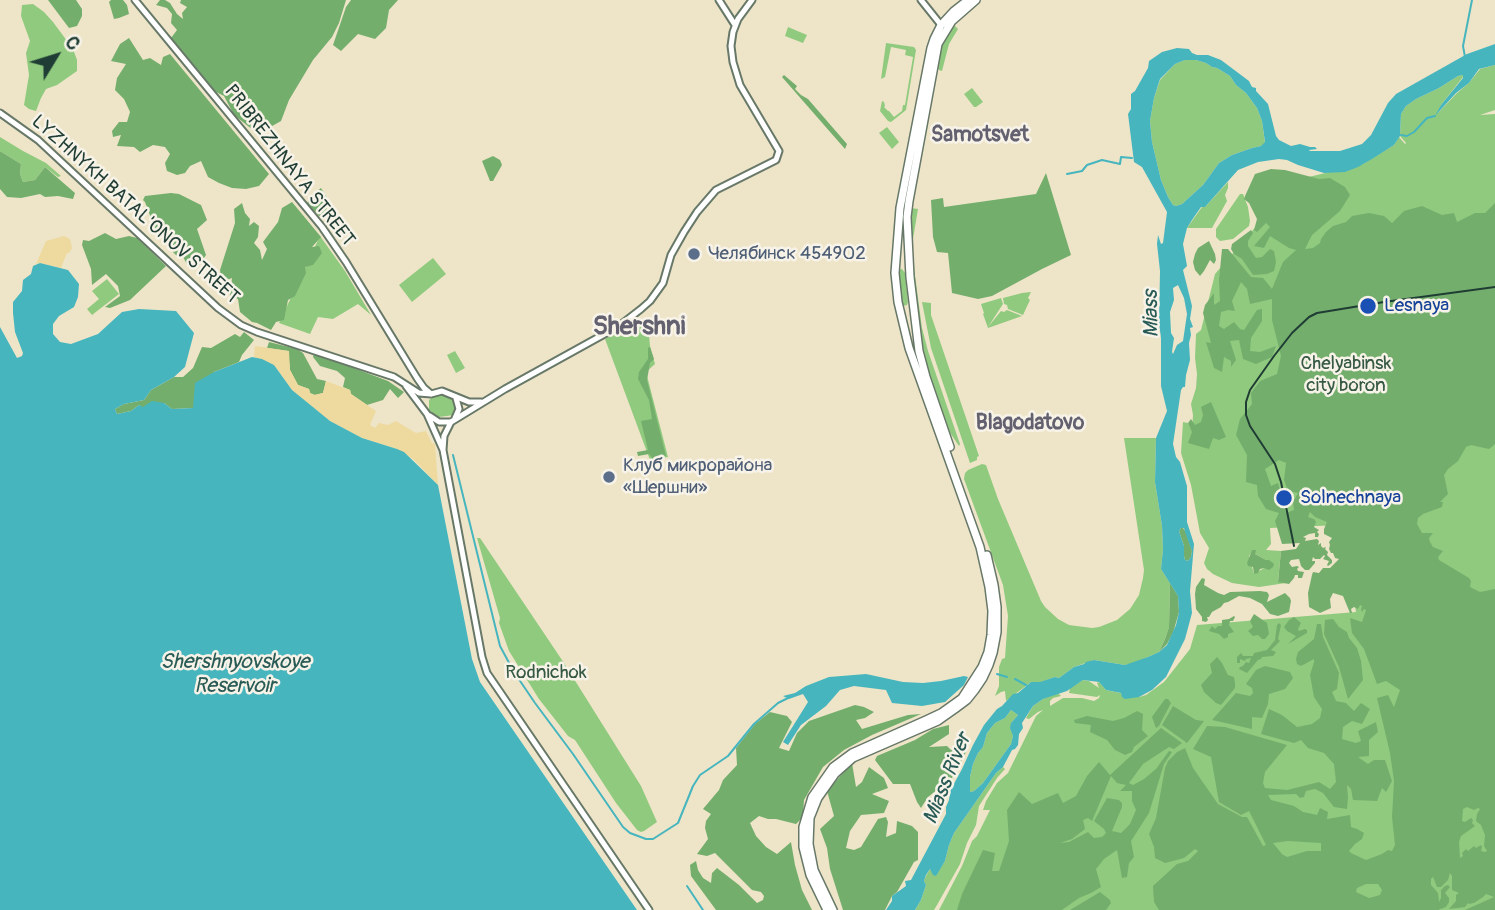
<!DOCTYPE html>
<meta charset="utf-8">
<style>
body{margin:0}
#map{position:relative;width:1495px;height:910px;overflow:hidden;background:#eee5c9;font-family:Pangolin,sans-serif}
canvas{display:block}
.north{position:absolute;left:21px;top:21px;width:70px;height:70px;-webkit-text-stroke:5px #f7f3e8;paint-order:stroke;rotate:52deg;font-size:19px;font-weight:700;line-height:28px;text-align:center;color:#1f3d34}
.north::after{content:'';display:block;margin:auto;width:24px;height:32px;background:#1f3d34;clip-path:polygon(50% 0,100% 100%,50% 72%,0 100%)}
</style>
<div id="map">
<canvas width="1495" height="910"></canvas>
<div class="north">С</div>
</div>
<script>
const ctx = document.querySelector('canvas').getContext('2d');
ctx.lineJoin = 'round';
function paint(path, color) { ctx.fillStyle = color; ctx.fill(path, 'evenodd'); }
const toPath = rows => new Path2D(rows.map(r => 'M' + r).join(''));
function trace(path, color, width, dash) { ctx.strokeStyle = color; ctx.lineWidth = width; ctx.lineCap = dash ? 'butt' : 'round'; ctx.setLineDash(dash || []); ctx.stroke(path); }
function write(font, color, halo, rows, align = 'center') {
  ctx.font = font + ' Pangolin,sans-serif'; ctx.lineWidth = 5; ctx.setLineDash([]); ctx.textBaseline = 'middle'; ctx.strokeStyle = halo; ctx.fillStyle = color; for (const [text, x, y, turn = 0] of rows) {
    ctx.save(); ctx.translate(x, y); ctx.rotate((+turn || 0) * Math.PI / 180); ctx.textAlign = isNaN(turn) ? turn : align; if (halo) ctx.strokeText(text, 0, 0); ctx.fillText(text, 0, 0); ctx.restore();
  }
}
const green = toPath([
 [33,4,44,12,53,22,73,49,77,60,77,71,57,85,46,89,41,98,36,111,29,109,24,105,29,75,26,53,30,41,21,16,22,5],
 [954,25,958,29,949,44,942,71,939,70,938,67,940,51,944,40],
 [788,27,807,35,803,43,785,36],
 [886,43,914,47,916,50,906,110,891,122,888,121,880,111,882,101,884,102,885,106,884,107,888,111,889,111,894,117,902,111,903,105,905,105,913,57,905,55,906,50,891,47,885,77,881,79],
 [1185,60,1196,60,1206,63,1212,67,1217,68,1230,76,1236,85,1246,93,1257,108,1262,121,1265,143,1261,146,1252,148,1232,155,1219,163,1203,185,1182,204,1176,206,1173,205,1168,197,1161,180,1152,142,1150,121,1154,98,1160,80,1175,64],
 [1495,65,1495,110,1480,115,1495,114,1495,910,939,910,962,866,972,841,977,836,990,810,983,810,986,801,997,783,1008,773,1036,716,1043,710,1038,712,1029,719,1026,718,1033,706,1043,699,1058,693,1061,696,1053,698,1050,701,1050,706,1063,698,1082,698,1094,701,1099,698,1100,695,1097,697,1069,693,1070,688,1083,680,1089,681,1099,688,1097,683,1099,682,1106,690,1139,697,1146,695,1164,682,1190,649,1197,625,1356,612,1341,525,1270,528,1271,544,1266,550,1281,551,1278,581,1286,583,1259,587,1232,583,1213,574,1207,569,1204,563,1209,548,1200,533,1191,485,1181,453,1183,422,1188,423,1192,430,1193,415,1191,404,1196,388,1197,374,1195,358,1196,334,1201,330,1215,274,1296,180,1363,164,1394,145,1399,137,1405,144,1406,143,1400,136,1401,114,1406,106,1416,99,1439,88,1458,76,1463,75,1463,77,1441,105,1438,113,1457,93,1469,83,1480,69],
 [1252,551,1255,554,1266,560,1264,568,1254,574,1249,556],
 [972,88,983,102,976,107,974,107,964,94],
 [887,127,899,142,892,149,879,133],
 [0,137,23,151,46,163,61,176,58,177,45,167,35,180,23,182,20,174,21,164,0,151],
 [1228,182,1228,188,1225,195,1227,201,1212,228,1187,228,1202,207,1205,207],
 [1240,194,1243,194,1248,207,1250,221,1249,226,1233,239,1220,241,1216,237,1216,229],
 [911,208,918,209,913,239,913,260,922,328,928,351,960,444,959,446,949,431,929,373,922,344,911,261],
 [320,236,345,271,371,315,358,304,333,319,318,317,310,334,279,323],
 [433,258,446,274,412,302,399,285],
 [902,269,905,273,908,302,907,305,903,306,900,301,898,270],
 [107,279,119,294,92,315,87,309,99,299,92,291],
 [1031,292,1028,298,1030,300,1023,315,1008,309,1007,305,1004,304,1003,298,1022,293],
 [1001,298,1003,304,988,327,1001,311,1004,312,1007,310,1022,316,988,328,983,314,984,313,981,304],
 [922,302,931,303,931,315,979,456,977,457,977,460,970,463,931,348],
 [637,323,648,323,650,346,655,364,646,372,668,457,650,460,605,339,628,325],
 [455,351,465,368,456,373,447,355],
 [441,394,449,397,453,400,456,408,454,415,439,417,433,414,429,410,429,400,434,396],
 [1124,438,1156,438,1155,482,1162,526,1163,549,1161,569,1170,583,1169,627,1165,639,1159,652,1135,663,1125,665,1094,660,1074,667,1059,678,1055,677,1041,682,1031,682,1006,701,1005,691,1001,692,995,696,999,686,999,667,1002,659,1005,658,1008,616,1003,585,964,479,965,473,968,470,982,464,986,465,998,499,1041,601,1045,607,1058,619,1069,625,1092,628,1099,627,1117,620,1130,609,1139,595,1143,578,1144,570],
 [477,538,480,538,564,663,641,786,657,822,644,831,641,832,637,830,616,803,575,740,568,736,539,699,509,651,499,623,500,618],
 [1011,710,1018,715,1011,723,1013,736,1011,744,983,783,974,791,970,792,970,777,973,764,978,753,983,747,987,733,995,723,1005,718],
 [1003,767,1005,769,997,778,979,806,976,825,967,843,960,864,937,905,934,910,915,910,921,900,926,885,924,881,926,876,930,869,936,875,945,861,949,845,954,833,996,773]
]);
const forest = toPath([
 [48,0,76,0,82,9,82,16,77,26,69,28],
 [111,0,123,0,127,5,129,14,119,18,114,19,109,2],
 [160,0,165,0,170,3,177,14,183,19,182,13,187,7,180,3,181,0,346,0,339,23,332,37,313,60,289,100,281,121,258,134,234,115,224,96,216,92,171,38,177,30,171,23,172,14,167,8,156,5],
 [351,0,398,0,389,10,386,28,375,39,358,34,341,51,333,45,346,7],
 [129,38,143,60,150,58,161,65,163,57,170,54,269,174,259,186,246,189,232,188,219,183,208,177,201,161,190,166,185,173,177,175,167,171,165,163,170,154,165,147,153,145,140,152,134,147,117,146,121,135,113,137,112,131,119,122,127,122,130,112,124,99,115,90,117,78,126,64,111,61,120,44],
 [784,75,797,86,795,89,801,95,808,99,847,144,845,149,782,77],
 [0,151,21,164,20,174,23,182,35,180,45,167,75,193,73,199,58,196,45,197,40,194,21,198,7,197,0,189],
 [493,156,500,160,502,165,493,181,490,181,482,161],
 [1271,169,1285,170,1319,179,1330,178,1345,187,1350,195,1340,211,1312,235,1305,249,1313,248,1320,243,1321,239,1326,232,1333,226,1346,222,1352,216,1369,213,1384,216,1392,223,1404,211,1422,206,1442,215,1454,213,1457,222,1475,213,1485,213,1495,203,1495,444,1489,449,1471,445,1466,447,1458,461,1448,469,1444,475,1448,494,1440,502,1443,502,1442,507,1423,514,1418,518,1417,524,1422,533,1433,533,1429,538,1430,542,1433,547,1443,551,1438,557,1439,560,1469,578,1471,581,1470,587,1480,592,1495,589,1495,910,1465,910,1494,897,1486,894,1483,897,1474,903,1469,904,1468,903,1465,907,1449,909,1456,901,1456,895,1459,893,1452,890,1452,876,1450,873,1448,880,1441,887,1437,887,1433,877,1431,879,1431,885,1438,893,1439,902,1441,898,1441,890,1445,886,1448,885,1450,887,1445,893,1449,898,1449,902,1446,907,1438,910,1159,910,1154,902,1153,886,1177,864,1188,861,1198,851,1195,849,1184,858,1165,863,1155,858,1154,847,1149,834,1156,818,1165,768,1168,761,1177,752,1185,748,1193,768,1218,804,1242,817,1247,817,1263,846,1266,845,1249,811,1241,815,1219,802,1211,757,1193,749,1207,726,1225,727,1287,745,1265,772,1263,783,1265,788,1287,790,1319,782,1330,789,1336,782,1334,764,1324,753,1308,748,1301,740,1294,743,1261,734,1269,709,1282,715,1297,727,1312,724,1320,718,1322,709,1314,697,1310,675,1314,662,1314,659,1301,666,1297,664,1296,659,1298,652,1314,639,1317,624,1321,624,1323,637,1339,673,1337,689,1332,692,1336,701,1346,703,1354,711,1361,703,1370,709,1362,724,1352,721,1343,727,1342,739,1356,743,1361,741,1358,731,1376,722,1378,732,1369,740,1369,756,1358,757,1368,764,1374,760,1385,760,1392,781,1386,792,1382,788,1377,801,1353,800,1351,789,1347,785,1348,797,1347,809,1334,807,1323,793,1315,789,1306,791,1304,797,1300,798,1296,794,1268,795,1271,800,1294,806,1303,812,1317,815,1320,808,1328,812,1327,819,1350,815,1351,827,1357,829,1364,833,1362,839,1355,844,1349,851,1351,853,1366,860,1382,854,1388,850,1392,851,1395,845,1392,817,1394,781,1390,753,1377,698,1388,695,1394,707,1400,690,1386,681,1377,684,1364,649,1352,633,1350,618,1362,622,1366,610,1364,609,1362,612,1361,610,1362,606,1360,605,1358,609,1354,607,1351,609,1352,613,1350,613,1343,596,1333,593,1330,599,1331,608,1320,613,1309,607,1308,593,1312,575,1313,572,1319,573,1323,568,1330,568,1339,559,1335,558,1333,553,1331,553,1329,549,1330,545,1329,542,1332,538,1324,534,1324,529,1327,522,1315,517,1310,512,1308,517,1314,519,1316,522,1314,527,1319,530,1317,532,1319,534,1318,537,1315,537,1315,533,1309,534,1303,537,1306,538,1305,541,1317,539,1319,541,1318,545,1321,543,1321,546,1323,548,1326,547,1325,549,1328,552,1327,555,1332,560,1332,563,1328,566,1327,565,1329,561,1323,559,1325,556,1324,555,1320,559,1315,559,1313,557,1312,561,1315,561,1315,563,1309,570,1305,570,1301,566,1299,559,1291,560,1289,563,1292,567,1297,566,1299,567,1297,569,1298,571,1304,572,1302,578,1298,578,1298,575,1295,575,1294,578,1289,584,1278,582,1281,551,1296,549,1300,543,1282,544,1275,521,1279,513,1266,509,1258,496,1257,485,1246,482,1247,455,1236,435,1240,419,1252,404,1251,393,1260,381,1277,374,1281,356,1272,320,1272,299,1250,304,1247,289,1241,282,1232,301,1235,311,1228,310,1221,312,1219,326,1224,329,1234,322,1240,329,1244,330,1257,310,1262,309,1262,321,1251,338,1250,351,1260,352,1276,346,1272,357,1256,364,1243,359,1239,340,1230,341,1236,360,1231,367,1231,361,1224,357,1222,372,1214,368,1206,342,1211,343,1203,313,1205,305,1214,293,1214,305,1220,301,1219,280,1222,249,1228,249,1251,277,1263,278,1272,289,1283,262,1296,250,1289,248,1270,236,1264,248,1254,246,1270,227,1266,223,1257,232,1254,230,1257,219,1249,203,1244,199,1245,196,1255,174],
 [1279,460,1286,463,1284,480,1288,491,1298,493,1293,502,1294,510,1286,513,1278,483,1271,486,1265,469],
 [1467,807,1474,810,1478,808,1480,809,1477,814,1476,821,1481,825,1485,835,1484,846,1487,851,1485,852,1481,851,1482,847,1481,845,1476,848,1474,846,1468,851,1466,849,1462,853,1463,856,1460,858,1459,842,1461,836,1475,826,1472,823,1473,820,1471,818,1465,822,1462,821,1463,809],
 [1288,841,1321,843,1321,851,1307,851,1287,857,1282,854,1273,843],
 [1366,884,1378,884,1382,890,1380,895,1369,898,1356,892,1357,888],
 [1046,173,1071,255,1042,269,992,296,978,299,952,293,948,253,937,252,933,237,931,200,943,198,944,207,1036,194],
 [321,188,329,201,325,214,319,216,307,203,311,196],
 [171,193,179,194,201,205,207,220,197,229,206,255,199,265,189,268,182,255,178,257,166,245,162,234,155,229,145,202,143,200,145,196],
 [292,202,321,237,312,247,319,246,322,253,313,265,305,267,306,273,295,296,288,300,284,320,276,322,271,330,257,323,252,322,240,312,238,299,230,296,232,278,222,282,220,270,235,223,234,209,242,203,245,213,250,219,249,226,254,222,259,226,258,237,254,243,260,250,262,260,267,249,263,242,278,222,282,208],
 [1251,230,1253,233,1248,241,1248,246,1256,258,1262,257,1270,249,1274,251,1276,262,1274,271,1267,274,1253,275,1242,259,1234,254,1231,249,1232,244],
 [105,233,116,239,129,236,137,238,166,266,130,300,110,308,105,307,120,296,118,286,106,274,92,285,91,269,82,245,83,240,89,241],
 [1209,241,1215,254,1216,260,1214,264,1210,260,1204,271,1200,276,1195,270,1193,262,1195,254,1198,248],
 [244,332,254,340,242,355,239,362,214,372,195,393,194,408,172,409,164,403,143,408,139,405,131,411,117,414,115,409,124,404,144,400,151,390,174,377,183,377,193,368,202,347,211,348,235,334,240,337],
 [269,342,297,349,303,353,317,379,326,381,323,393,315,395,310,393,309,389,298,385,290,370,288,351,267,348],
 [650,347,654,359,650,363,647,380,666,456,653,459,649,454,638,456,637,452,648,450,641,421,652,419,649,400,638,379,639,372,648,359,648,348],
 [314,353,388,381,404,392,398,398,390,389,383,400,367,405,351,394,350,390,343,387,345,378,337,371,320,366,313,357],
 [1211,402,1226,437,1219,440,1213,438,1209,449,1188,443,1192,432,1188,423,1191,419,1195,425,1201,422,1203,415,1201,407],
 [1181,528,1183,528,1186,532,1192,551,1191,557,1188,561,1185,560,1184,556,1184,546,1179,531],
 [1252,550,1256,550,1255,554,1266,560,1269,560,1274,564,1273,567,1269,570,1264,568,1260,569,1258,573,1254,574,1253,567,1248,566,1247,563],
 [1202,578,1205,579,1204,585,1218,593,1224,595,1230,592,1260,591,1267,592,1269,595,1267,602,1285,593,1290,598,1291,601,1289,612,1278,616,1270,614,1262,604,1250,598,1239,596,1228,602,1224,603,1221,607,1212,612,1209,617,1207,617,1208,620,1206,622,1202,621,1202,617,1196,609,1195,594,1196,587],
 [1170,583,1178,596,1179,612,1173,633,1167,644,1159,652,1165,639,1169,627],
 [1254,614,1267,623,1269,634,1265,639,1262,639,1258,635,1253,636,1248,631,1253,627,1250,621],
 [1234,616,1235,617,1233,621,1230,621,1229,625,1234,632,1228,634,1228,637,1224,639,1219,634,1209,631,1212,626,1215,629,1218,626,1222,626,1222,620,1229,619],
 [1294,617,1301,623,1298,629,1299,631,1305,629,1307,630,1307,633,1288,644,1296,636,1287,631,1284,627,1289,620],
 [1333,619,1339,627,1347,632,1349,638,1357,648,1361,661,1363,680,1348,699,1339,667,1324,634,1325,620],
 [1279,623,1281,625,1278,639,1280,641,1271,650,1276,652,1273,656,1262,657,1261,659,1258,660,1247,673,1239,669,1240,667,1243,666,1246,662,1249,663,1251,658,1246,659,1245,661,1240,659,1240,663,1237,663,1237,657,1241,653,1243,656,1253,656,1254,653,1267,650,1275,640,1277,625],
 [1217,657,1222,663,1228,675,1234,677,1235,683,1235,688,1221,705,1216,703,1204,692,1201,685,1212,673,1210,664],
 [1265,666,1290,672,1293,678,1285,689,1269,694,1268,704,1262,718,1252,717,1252,729,1212,720,1236,693,1250,696,1253,693,1252,688,1246,684,1256,670],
 [1165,699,1168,699,1171,703,1159,726,1156,728,1152,717],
 [855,705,864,707,874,712,865,718,856,720,862,729,908,715,921,714,872,735,844,750,823,767,804,800,803,817,796,824,776,819,768,819,759,816,750,823,756,836,766,847,777,854,791,842,795,865,802,890,812,910,716,910,691,876,690,865,696,861,698,870,703,878,711,883,712,873,717,868,739,885,757,903,763,900,764,896,761,892,752,890,715,853,707,856,697,854,708,839,705,828,706,821,711,814,703,809,719,790,723,780,737,765,736,748,755,724,770,712,787,716,792,722,779,748,789,751,797,733,809,721],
 [1173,706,1196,720,1204,721,1187,743,1162,725],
 [1137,711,1143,714,1142,730,1148,736,1134,747,1132,752,1125,755,1115,750,1107,740,1090,732,1091,725,1075,723,1074,720,1087,716,1113,721,1124,718],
 [949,725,949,734,929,747,947,746,951,750,967,742,966,752,952,778,928,797,921,808,917,802,910,784,893,784,875,760,877,756,915,740,933,729],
 [1161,728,1182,743,1174,749,1169,747,1143,764,1129,783,1133,785,1144,779,1156,769,1169,751,1172,752,1164,764,1149,813,1131,841,1134,857,1129,863,1127,877,1122,878,1117,850,1104,859,1096,869,1101,887,1091,893,1079,898,1062,910,957,910,962,894,983,850,995,853,992,871,999,871,1009,841,1007,810,1019,792,1032,804,1058,793,1063,803,1076,796,1087,776,1099,762,1110,775],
 [1111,776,1117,783,1126,785,1120,791,1132,791,1132,801,1136,810,1130,824,1121,833,1112,831,1122,807,1122,803,1119,800,1107,798,1094,821,1104,829,1106,833,1102,837,1094,838,1088,832,1069,842,1060,843,1072,839,1085,829,1083,820,1088,818,1092,821],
 [852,763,856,787,862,782,869,767,884,778,888,788,872,794,889,801,884,813,861,815,850,831,846,848,854,850,861,847,878,819,886,817,888,822,886,837,896,833,897,821,912,826,918,832,918,860,914,862,897,892,892,896,885,910,843,910,830,869,827,848,820,829,834,816,827,791],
 [1100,892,1110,900,1111,903,1106,910,1070,910]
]);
const sand = toPath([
 [64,236,70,239,72,248,69,253,67,253,61,268,40,263,36,264,46,241],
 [255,346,289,351,290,370,298,385,309,389,310,393,314,395,323,393,326,381,350,390,351,394,376,411,370,425,375,428,379,423,388,425,396,421,416,433,426,431,432,443,435,444,438,485,413,459,397,449,362,438,330,421,308,404,292,390,274,365,254,357]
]);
const water = toPath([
 [1495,44,1495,65,1479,69,1469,83,1456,93,1435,116,1441,105,1463,78,1463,75,1458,76,1439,88,1416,99,1406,106,1401,114,1400,136,1394,145,1372,159,1358,167,1345,172,1324,173,1298,165,1287,160,1279,159,1258,162,1238,170,1205,207,1201,207,1192,220,1187,228,1183,244,1187,266,1183,270,1192,306,1190,319,1193,327,1190,328,1191,335,1189,343,1190,360,1186,375,1185,387,1183,387,1181,390,1173,444,1176,457,1180,462,1187,486,1187,522,1194,544,1190,591,1192,613,1185,639,1166,677,1152,690,1139,697,1125,699,1122,697,1121,693,1106,690,1099,682,1083,680,1067,691,1043,699,1033,706,1022,723,1023,728,1019,734,1018,745,1015,749,1012,750,1003,767,996,773,954,833,949,845,945,861,936,876,933,875,930,869,926,875,924,881,926,885,921,900,915,910,886,910,892,901,892,896,906,886,905,881,911,880,946,814,946,807,949,800,950,791,962,769,973,745,984,725,997,709,1002,706,1013,694,1018,693,1031,682,1040,682,1055,677,1059,678,1074,667,1084,664,1086,662,1094,660,1125,665,1148,657,1159,652,1167,645,1176,625,1179,612,1178,596,1161,569,1163,549,1162,526,1155,482,1156,438,1167,411,1161,386,1161,338,1159,323,1160,271,1157,244,1158,235,1161,244,1163,243,1167,212,1142,167,1134,162,1128,114,1131,109,1131,94,1135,91,1148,68,1149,61,1162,52,1177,48,1189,49,1192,53,1197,55,1208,55,1221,60,1249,81,1252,87,1256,88,1256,91,1268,104,1276,136,1279,140,1291,146,1300,144,1310,147,1315,147,1317,149,1309,150,1310,151,1340,151,1362,144,1371,135,1388,103,1396,94,1467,54],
 [1185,60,1196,60,1206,63,1212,67,1217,68,1230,76,1236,85,1246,93,1257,108,1262,121,1265,142,1261,146,1252,148,1232,155,1219,163,1203,185,1182,204,1176,206,1173,205,1168,197,1161,180,1152,142,1150,121,1154,98,1160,79,1175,64],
 [1178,285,1184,298,1187,314,1183,341,1177,345,1173,354,1172,352,1174,338,1171,333,1170,312,1174,300,1173,288],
 [1181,528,1184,528,1185,532,1192,551,1191,557,1188,561,1185,560,1184,556,1184,546,1179,531],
 [1011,710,1018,715,1011,723,1010,728,1013,736,1011,744,983,783,974,791,970,792,970,777,973,764,978,753,983,747,987,733,995,723,1005,718],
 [40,263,68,270,79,284,78,297,74,307,59,316,53,324,53,334,60,342,71,344,98,334,122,312,139,309,176,311,194,333,185,367,174,377,151,390,144,400,124,404,115,409,117,414,131,411,139,405,143,407,152,401,164,403,172,409,193,408,195,383,214,372,252,357,262,359,274,365,292,390,330,421,362,438,397,449,404,452,438,485,472,659,480,682,637,910,0,910,0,327,17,358,22,356,23,353,15,332,13,313,13,302,22,291,23,280,31,274,33,266],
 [866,674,903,682,923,683,941,681,964,676,968,677,964,685,945,702,922,706,892,703,886,690,854,686,840,690,826,706,801,725,788,745,783,742,808,702,803,694,789,699,783,696,795,693,806,686,829,677]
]);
const stream = toPath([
 [1465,57,1463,46,1472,0],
 [1401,135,1407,136,1414,132,1427,118,1435,116],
 [1067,174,1082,171,1087,165,1102,160,1120,164,1121,157,1132,158],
 [453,455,500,646,514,672,535,703,573,754,623,827,630,833,646,839,653,839,678,823,693,786,700,775,728,756,754,724,778,703,788,698],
 [997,674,1007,677],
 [1015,679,1026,685],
 [687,886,703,910]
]);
const secondary = toPath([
 [135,0,322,227,346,262,417,378,424,388,431,394],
 [719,0,735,25],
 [921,0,941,25],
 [0,113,38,140,218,308,241,325,257,332,394,377,419,393,431,394,442,391,469,402,481,402],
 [406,386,427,414,443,450,482,657,487,673,649,910],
 [430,416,439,422,450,422],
 [455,418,459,409,456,398],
 [443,450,444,436,451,422,505,389,619,326,641,309,650,301,663,283,671,255,684,232,697,212,716,190,776,160,779,151,740,85,733,62,731,46,733,32,738,19,752,0]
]);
const primary = toPath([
 [950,447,926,377,919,351,910,277,907,217,909,201,938,44,952,21,976,0],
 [827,910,810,875,803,847,803,827,812,797,833,767,852,753,926,720,941,713,962,698,982,667,988,652,991,635,992,611,989,587,980,547,909,348,898,302,895,273,900,208,931,48,934,39,941,25,954,11,968,0],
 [833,910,814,870,809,844,810,818,818,798,835,774,853,758,938,721,955,709,967,700,975,690,983,678,989,665,993,653,997,632,997,607,994,585,987,555]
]);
const rail = toPath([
 [1294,546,1281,482,1275,464,1250,426,1246,415,1246,402,1250,390,1274,356,1292,333,1309,317,1317,313,1384,302,1495,287]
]);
const markers = [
 [694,254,7,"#5c6f8a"],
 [1368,306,9,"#1a4fb4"],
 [609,477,7,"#5c6f8a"],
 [1284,498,9,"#1a4fb4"]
];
const streetNames = [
 ["PRIBREZHNAYA STREET",289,166,52],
 ["LYZHNYKH BATAL'ONOV STREET",135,210,42]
];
const serviceNames = [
 ["Челябинск 454902",708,254],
 ["Клуб микрорайона",623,466],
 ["«Шершни»",623,488]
];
const transitNames = [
 ["Lesnaya",1384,306],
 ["Solnechnaya",1300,498]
];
const parkNames = [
 ["Chelyabinsk",1346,364],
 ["city boron",1346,386],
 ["Rodnichok",546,673]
];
const neighbourhoodNames = [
 ["Samotsvet",980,136],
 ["Blagodatovo",1030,424]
];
const waterNames = [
 ["Miass",1152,314,-91],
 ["Shershnyovskoye",235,663],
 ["Reservoir",235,687],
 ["Miass River",948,779,-68]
];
const districtNames = [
 ["Shershni",639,327]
];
paint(green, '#90ca7e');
paint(forest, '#74ae6d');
paint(sand, '#eeda9e');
paint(water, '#46b5be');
trace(stream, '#46b5be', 2);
trace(secondary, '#677868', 9);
trace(primary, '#677868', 10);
trace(secondary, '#fff', 5);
trace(primary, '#fff', 7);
trace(rail, '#1f3d34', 2);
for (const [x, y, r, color] of markers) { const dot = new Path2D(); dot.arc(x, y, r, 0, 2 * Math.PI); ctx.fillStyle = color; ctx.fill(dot); trace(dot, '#f7f3e8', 2.5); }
write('19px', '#1f3d34', '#f7f3e8', streetNames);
write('19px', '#4e5e75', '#f7f3e8', serviceNames, 'left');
write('19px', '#164399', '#f7f3e8', transitNames, 'left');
write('19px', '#365943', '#f7f3e8', parkNames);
write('bold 21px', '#63616f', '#f7f3e8', neighbourhoodNames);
write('italic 21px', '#295b56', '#f7f3e8', waterNames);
write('bold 26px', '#63616f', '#f7f3e8', districtNames);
</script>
